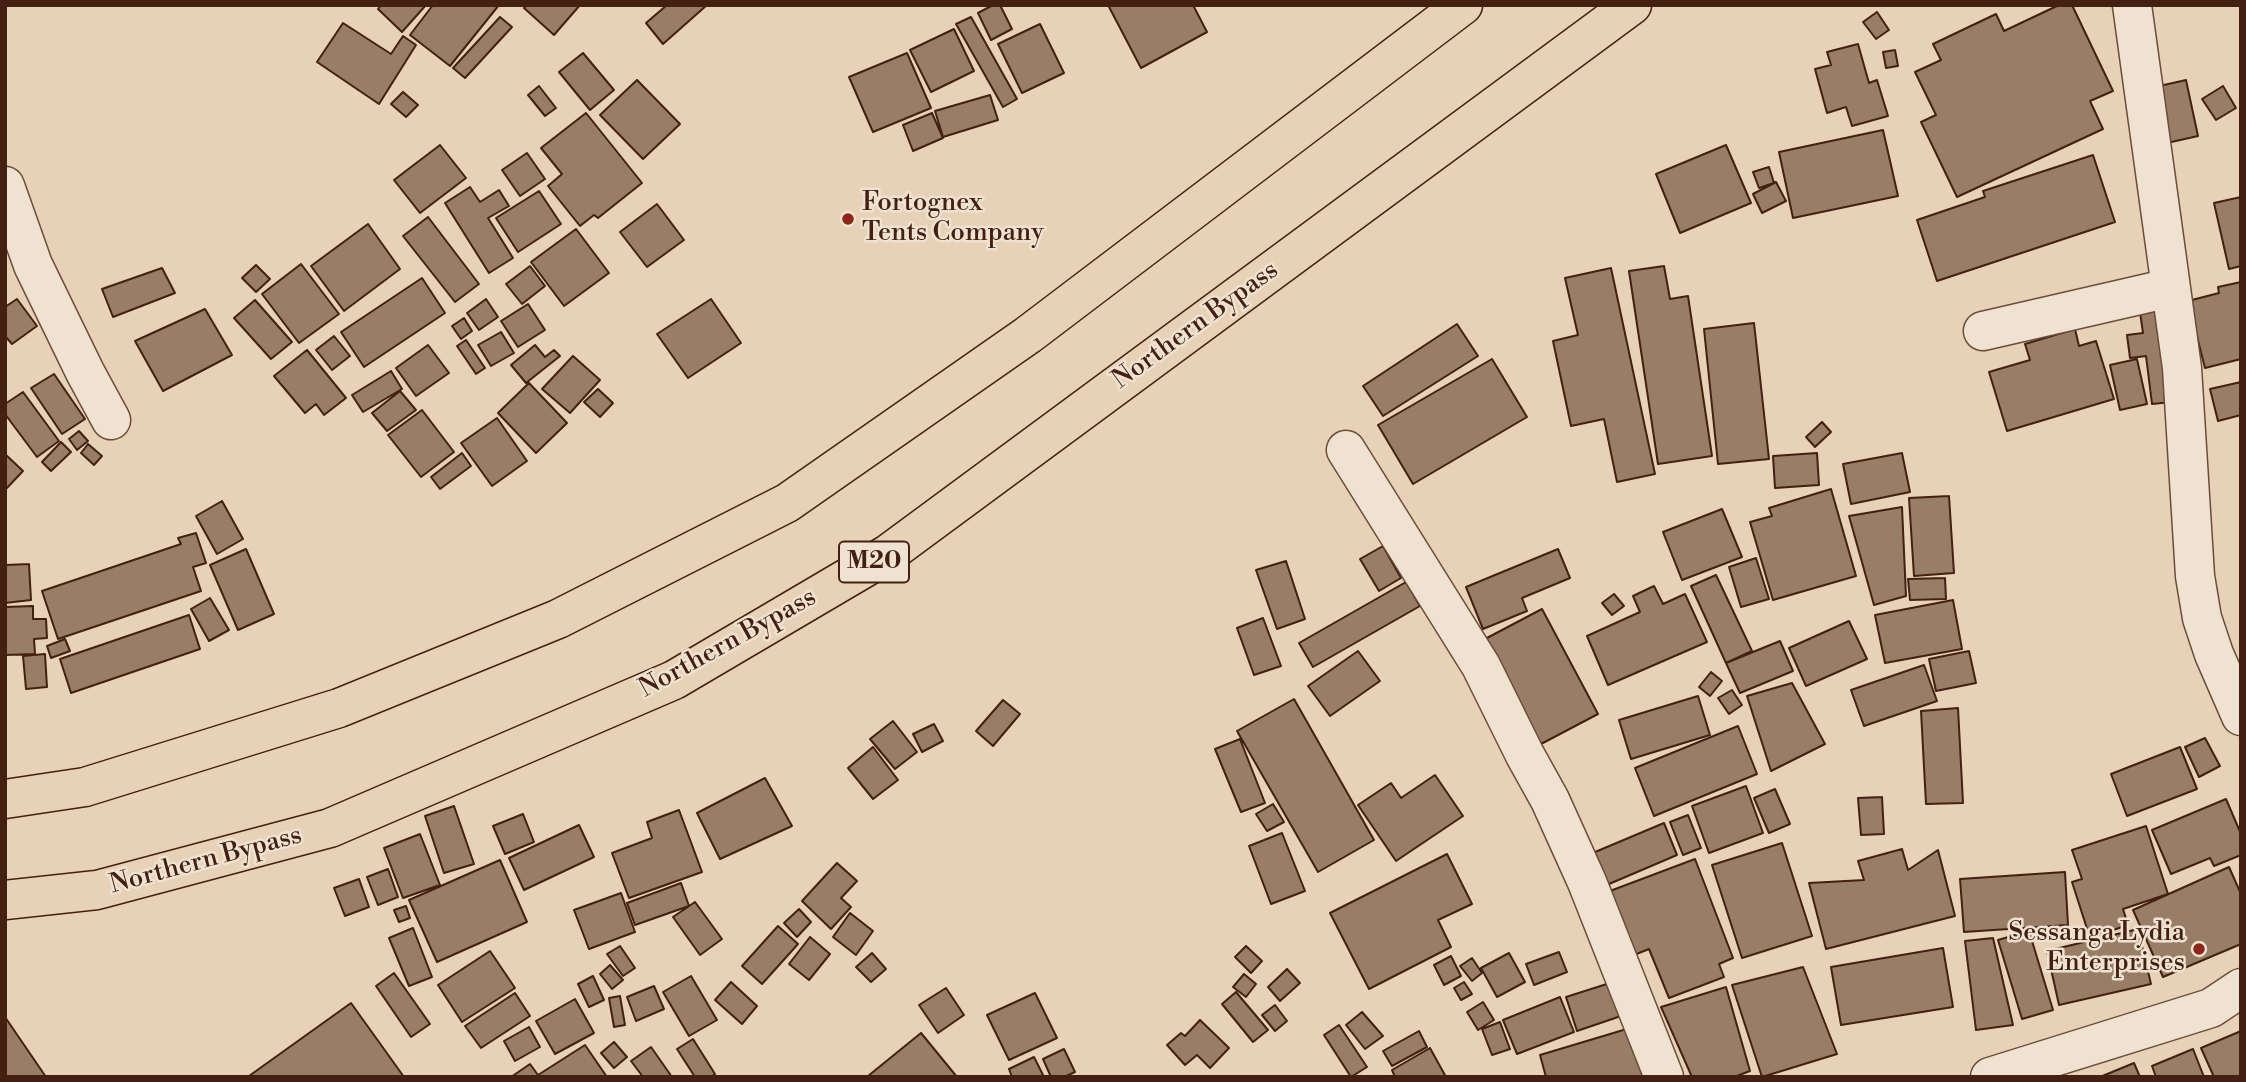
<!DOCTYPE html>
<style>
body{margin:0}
#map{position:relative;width:2246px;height:1082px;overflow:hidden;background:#e7d2b7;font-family:"Libre Bodoni",serif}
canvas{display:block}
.frame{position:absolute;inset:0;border:7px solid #432011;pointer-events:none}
</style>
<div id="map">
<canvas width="2246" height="1082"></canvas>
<div class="frame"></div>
</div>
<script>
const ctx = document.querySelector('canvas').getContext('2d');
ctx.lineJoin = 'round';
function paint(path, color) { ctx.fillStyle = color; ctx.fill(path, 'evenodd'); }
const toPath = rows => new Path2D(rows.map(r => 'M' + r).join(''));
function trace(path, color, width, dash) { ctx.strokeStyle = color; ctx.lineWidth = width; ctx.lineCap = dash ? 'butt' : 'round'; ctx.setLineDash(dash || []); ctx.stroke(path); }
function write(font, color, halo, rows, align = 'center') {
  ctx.font = font + ' "Libre Bodoni",serif'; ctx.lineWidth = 5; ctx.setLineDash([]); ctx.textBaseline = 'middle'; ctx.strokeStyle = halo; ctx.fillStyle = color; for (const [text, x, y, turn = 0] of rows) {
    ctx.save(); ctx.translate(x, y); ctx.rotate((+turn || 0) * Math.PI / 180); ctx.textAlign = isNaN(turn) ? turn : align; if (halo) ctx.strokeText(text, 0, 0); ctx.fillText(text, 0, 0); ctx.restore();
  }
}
const building = toPath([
 [381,5,426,5,402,32,378,9,381,5],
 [433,5,499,5,450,66,410,35,433,5],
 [527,5,580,5,554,35,524,8,527,5],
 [667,5,707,5,663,44,646,23,667,5],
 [993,5,1000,5,1012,29,991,40,978,13,993,5],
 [1108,5,1193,5,1207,32,1141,68,1108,5],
 [2059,5,2072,5,2113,91,2090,101,2103,129,1957,197,1921,122,1936,115,1915,72,1941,60,1933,44,1996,14,2004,31,2059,5],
 [1877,12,1889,30,1876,39,1863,22,1877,12],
 [500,17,512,27,465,78,453,68,500,17],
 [971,17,1017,99,1003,107,956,24,971,17],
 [343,23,391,54,403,36,416,45,379,104,317,62,343,23],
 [1040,24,1064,73,1022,93,998,44,1040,24],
 [954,29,974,71,931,92,910,50,954,29],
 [1858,44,1869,83,1877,80,1888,116,1852,126,1846,107,1827,113,1815,69,1831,65,1827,52,1858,44],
 [1895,50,1898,66,1886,68,1883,52,1895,50],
 [583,53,614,90,590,110,559,72,583,53],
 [907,53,931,108,873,132,849,77,907,53],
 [637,80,680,124,643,159,600,115,637,80],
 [2186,80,2198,136,2167,143,2155,87,2186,80],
 [539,86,556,108,545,116,528,95,539,86],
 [2223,86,2236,108,2216,120,2202,99,2223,86],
 [403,92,418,105,406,117,391,104,403,92],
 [990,95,998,120,943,137,935,111,990,95],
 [586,113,642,183,598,218,594,215,580,226,548,186,562,174,541,148,586,113],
 [932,113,943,138,913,151,903,125,932,113],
 [1883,130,1898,196,1793,218,1779,152,1883,130],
 [440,145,466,178,420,213,394,180,440,145],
 [1726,145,1751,203,1680,233,1656,174,1726,145],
 [527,153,545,179,520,196,502,170,527,153],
 [2093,155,2115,222,1937,281,1917,220,1985,197,1983,191,2093,155],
 [1769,167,1774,183,1759,188,1753,172,1769,167],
 [1776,182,1786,201,1762,213,1753,194,1776,182],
 [470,187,480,202,499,190,509,206,488,218,513,258,489,273,445,203,470,187],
 [539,191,561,224,518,252,496,218,539,191],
 [2241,197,2241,266,2229,269,2214,203,2241,197],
 [657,204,684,240,647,267,620,232,657,204],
 [428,217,479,284,455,302,403,236,428,217],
 [368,224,400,269,344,311,311,266,368,224],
 [576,229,609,273,564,306,531,262,576,229],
 [301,264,339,314,299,343,262,294,301,264],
 [256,265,270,279,256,292,242,278,256,265],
 [530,266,545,286,522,304,506,284,530,266],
 [1664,266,1670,299,1688,296,1712,456,1658,464,1629,271,1664,266],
 [162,268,175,293,113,317,102,289,162,268],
 [1611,268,1655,474,1617,482,1604,419,1571,426,1553,341,1578,335,1565,278,1611,268],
 [422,278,445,313,364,367,341,332,422,278],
 [2241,282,2241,359,2205,368,2188,301,2219,293,2218,287,2241,282],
 [17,299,37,326,12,344,5,336,5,307,17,299],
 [486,299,498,317,479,330,467,313,486,299],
 [711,299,741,343,688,378,657,334,711,299],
 [255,300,292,342,271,359,234,318,255,300],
 [2169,301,2182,401,2152,404,2146,356,2130,358,2127,335,2143,333,2139,305,2169,301],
 [528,304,545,330,518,347,501,321,528,304],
 [205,309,232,355,163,391,135,341,205,309],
 [464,318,472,331,461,339,452,326,464,318],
 [1754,323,1769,459,1718,464,1704,329,1754,323],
 [1457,324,1478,356,1383,416,1363,386,1457,324],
 [2075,329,2079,346,2096,341,2114,399,2007,431,1989,372,2030,360,2025,344,2075,329],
 [501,332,514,353,491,366,478,345,501,332],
 [334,336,350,356,332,370,316,350,334,336],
 [466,340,485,368,476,374,457,346,466,340],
 [428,345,449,373,416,396,396,368,428,345],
 [535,345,545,357,554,350,560,356,526,383,511,365,535,345],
 [307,350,346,398,324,415,316,404,305,413,274,376,307,350],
 [573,356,600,380,570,413,542,389,573,356],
 [1492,359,1527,417,1413,484,1378,425,1492,359],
 [2137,359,2147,404,2120,410,2110,365,2137,359],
 [391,371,402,389,363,412,352,395,391,371],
 [54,374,85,419,62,434,31,388,54,374],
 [2241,382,2241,415,2218,421,2210,389,2241,382],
 [529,383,567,423,536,453,498,413,529,383],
 [598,389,613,403,600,417,584,402,598,389],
 [400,391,416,410,387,431,372,413,400,391],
 [23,392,59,441,37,457,5,414,5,404,23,392],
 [422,410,454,452,421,477,388,435,422,410],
 [497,418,527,461,492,486,461,443,497,418],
 [1822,422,1831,432,1815,447,1806,437,1822,422],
 [79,431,88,441,77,450,69,439,79,431],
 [61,442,71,452,51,471,42,462,61,442],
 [88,444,102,456,94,465,81,453,88,444],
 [462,453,471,466,440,489,431,477,462,453],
 [1817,453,1819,485,1775,488,1773,456,1817,453],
 [1902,453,1910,492,1851,504,1843,464,1902,453],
 [5,454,23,471,5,490,5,454],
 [1831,489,1856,576,1773,600,1750,522,1772,516,1769,508,1831,489],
 [1949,496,1954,573,1914,576,1909,498,1949,496],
 [222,501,243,539,217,554,196,516,222,501],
 [1902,507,1906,596,1874,605,1849,516,1902,507],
 [1722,509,1742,557,1682,580,1663,532,1722,509],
 [196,533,206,563,193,567,201,591,58,639,42,591,181,544,178,538,196,533],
 [1383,546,1401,578,1379,591,1360,559,1383,546],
 [246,549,274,614,238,630,210,565,246,549],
 [1558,549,1570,578,1522,598,1527,611,1483,629,1466,587,1558,549],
 [1756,558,1769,599,1741,607,1729,567,1756,558],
 [1286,561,1305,619,1277,629,1256,570,1286,561],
 [29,564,31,600,5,603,5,565,29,564],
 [1716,575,1752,651,1726,663,1691,586,1716,575],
 [1945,578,1946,599,1910,600,1908,579,1945,578],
 [1406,582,1420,606,1313,667,1299,643,1406,582],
 [1654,586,1663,604,1685,594,1707,642,1608,685,1587,636,1640,612,1633,596,1654,586],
 [1614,594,1624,606,1612,615,1602,603,1614,594],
 [210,598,229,630,209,641,191,609,210,598],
 [1953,600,1962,649,1885,663,1875,615,1953,600],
 [33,606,33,619,46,619,47,638,34,639,35,654,5,655,5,607,33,606],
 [1542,609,1598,714,1541,744,1485,639,1542,609],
 [189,615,200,649,71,693,60,659,189,615],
 [1263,618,1281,666,1254,675,1237,628,1263,618],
 [1849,621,1867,659,1806,686,1789,648,1849,621],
 [65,639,70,651,51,658,47,646,65,639],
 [1780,641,1793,671,1740,693,1726,663,1780,641],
 [1358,651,1380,681,1330,716,1308,686,1358,651],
 [1969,651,1976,683,1936,691,1929,659,1969,651],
 [45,654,47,687,26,689,23,656,45,654],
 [1924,665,1937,701,1864,726,1851,690,1924,665],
 [1711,672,1722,681,1710,696,1699,687,1711,672],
 [1792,683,1825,744,1771,771,1747,696,1792,683],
 [1732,690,1742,705,1729,714,1718,698,1732,690],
 [1698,696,1710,735,1631,759,1619,720,1698,696],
 [1294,699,1374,840,1318,872,1237,731,1294,699],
 [1003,700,1020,714,993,746,976,731,1003,700],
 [1958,708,1963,803,1926,804,1921,711,1958,708],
 [893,721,917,752,895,769,870,739,893,721],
 [934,724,943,741,922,752,913,734,934,724],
 [1738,726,1757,774,1654,816,1635,768,1738,726],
 [2205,738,2220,766,2199,777,2185,747,2205,738],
 [1240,739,1265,803,1241,812,1215,749,1240,739],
 [873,747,898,780,873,799,848,768,873,747],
 [2180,747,2197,789,2127,816,2111,774,2180,747],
 [1435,775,1463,816,1396,861,1358,805,1391,783,1401,798,1435,775],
 [765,778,792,826,720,859,697,813,765,778],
 [1746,786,1763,833,1709,853,1692,806,1746,786],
 [1775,789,1790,824,1769,833,1754,798,1775,789],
 [1882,797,1884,834,1861,835,1858,798,1882,797],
 [2226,799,2241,834,2241,855,2214,866,2210,858,2171,874,2152,830,2226,799],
 [1273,804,1284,822,1267,831,1256,814,1273,804],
 [454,806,474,864,444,873,425,816,454,806],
 [679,810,702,872,629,898,612,853,652,838,647,822,679,810],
 [523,814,534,842,505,854,493,826,523,814],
 [1688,815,1701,848,1683,855,1670,822,1688,815],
 [1664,823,1677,855,1602,887,1588,855,1664,823],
 [579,825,594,857,524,890,509,858,579,825],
 [2146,826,2168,894,2123,909,2128,925,2090,938,2072,882,2082,879,2072,850,2146,826],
 [1282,833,1305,891,1271,904,1249,846,1282,833],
 [420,834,440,885,403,898,384,848,420,834],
 [1782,843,1812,936,1742,958,1712,865,1782,843],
 [1902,849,1908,870,1938,850,1955,916,1826,949,1809,883,1864,880,1858,861,1902,849],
 [1447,854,1472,904,1438,920,1451,947,1369,989,1330,913,1447,854],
 [1695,859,1733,958,1719,964,1724,977,1669,998,1649,949,1634,955,1610,891,1695,859],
 [500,860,527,922,437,962,409,900,500,860],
 [837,863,857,881,841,898,851,907,831,929,802,901,837,863],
 [2229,867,2241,894,2241,944,2163,977,2133,910,2229,867],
 [388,869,398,897,378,905,367,877,388,869],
 [2065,872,2068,925,1964,932,1960,879,2065,872],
 [359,879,369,907,345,916,334,888,359,879],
 [681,883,689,906,635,925,627,903,681,883],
 [621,893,635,932,589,949,574,910,621,893],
 [695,902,722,939,700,955,673,917,695,902],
 [406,906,410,918,399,922,394,910,406,906],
 [799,909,811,922,797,937,784,923,799,909],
 [850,913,873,931,856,955,833,937,850,913],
 [778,926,798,944,762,984,742,966,778,926],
 [413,928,432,977,409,986,389,938,413,928],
 [2138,929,2151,984,2059,1005,2047,951,2138,929],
 [2029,931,2053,1010,2022,1019,1998,940,2029,931],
 [810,937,830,954,809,980,789,964,810,937],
 [1993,938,2013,1025,1976,1030,1965,941,1993,938],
 [620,946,635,968,623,976,607,954,620,946],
 [1246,946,1262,961,1251,973,1235,957,1246,946],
 [1943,948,1953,1007,1841,1025,1831,967,1943,948],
 [490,951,515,988,462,1022,438,985,490,951],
 [1559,952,1567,972,1534,985,1526,964,1559,952],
 [872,953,886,969,871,982,856,967,872,953],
 [1509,953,1525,982,1497,997,1481,968,1509,953],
 [1451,956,1461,976,1444,985,1434,965,1451,956],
 [1472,958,1482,973,1472,981,1460,966,1472,958],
 [610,965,623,980,612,989,600,974,610,965],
 [1803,967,1837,1054,1762,1077,1732,985,1803,967],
 [1287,969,1300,983,1280,1001,1268,987,1287,969],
 [394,973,430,1024,411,1037,376,986,394,973],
 [1244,974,1256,984,1246,997,1233,987,1244,974],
 [593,976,604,1000,589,1007,578,984,593,976],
 [691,976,717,1020,689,1036,663,992,691,976],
 [731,982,757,1006,742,1024,715,1000,731,982],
 [1464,982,1472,994,1461,1000,1454,988,1464,982],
 [1610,983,1621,1016,1577,1031,1566,997,1610,983],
 [654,986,664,1009,636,1021,627,997,654,986],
 [1726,987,1750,1071,1734,1077,1692,1077,1661,1007,1726,987],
 [946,988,964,1015,938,1033,919,1005,946,988],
 [1236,992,1268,1030,1253,1042,1222,1004,1236,992],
 [515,993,530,1016,481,1048,465,1026,515,993],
 [1035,993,1057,1038,1009,1060,987,1015,1035,993],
 [620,996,625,1025,614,1027,609,998,620,996],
 [1560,997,1574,1032,1517,1054,1503,1020,1560,997],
 [575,999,594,1033,555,1054,536,1021,575,999],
 [1483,1002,1494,1020,1478,1030,1467,1012,1483,1002],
 [351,1003,404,1077,249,1076,351,1003],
 [1275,1005,1287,1021,1275,1031,1262,1015,1275,1005],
 [1362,1012,1383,1036,1365,1049,1346,1025,1362,1012],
 [5,1017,46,1077,5,1077,5,1017],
 [1200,1020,1229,1048,1210,1068,1197,1055,1185,1065,1167,1045,1181,1033,1185,1036,1200,1020],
 [1500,1022,1510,1049,1492,1055,1482,1029,1500,1022],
 [1339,1025,1367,1067,1351,1077,1324,1035,1339,1025],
 [529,1027,540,1047,515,1061,504,1041,529,1027],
 [1630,1028,1645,1077,1546,1077,1540,1055,1630,1028],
 [1419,1031,1427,1047,1392,1066,1383,1051,1419,1031],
 [2241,1031,2241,1077,2214,1077,2201,1048,2241,1031],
 [921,1033,957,1077,869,1077,868,1076,921,1033],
 [693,1039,715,1074,711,1077,695,1077,677,1049,693,1039],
 [614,1042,627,1057,614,1068,601,1053,614,1042],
 [585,1045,607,1077,511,1077,530,1064,538,1075,585,1045],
 [651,1047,672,1077,643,1077,631,1061,651,1047],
 [1430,1048,1446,1077,1395,1077,1392,1070,1430,1048],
 [1064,1049,1075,1072,1064,1077,1051,1077,1043,1059,1064,1049],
 [2193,1049,2204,1077,2156,1077,2152,1066,2193,1049],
 [1034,1057,1043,1075,1038,1077,1012,1077,1009,1069,1034,1057],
 [2134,1063,2140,1077,2100,1077,2134,1063]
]);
const minor = toPath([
 [2132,5,2182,368,2195,576,2202,618,2214,654,2241,716],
 [5,186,33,265,85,372,111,420],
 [1983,331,2170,288],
 [1346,450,1481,666,1525,755,1550,800,1587,882,1664,1077]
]);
const tertiary = toPath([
 [1990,1077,2211,1008,2241,988]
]);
const motorway = toPath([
 [5,799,85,787,339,708,558,619,787,503,1028,335,1463,5],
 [5,900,97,890,330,828,674,680,888,554,1632,5]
]);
const markers = [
 [848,219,7,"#8f2418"],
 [2199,949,7,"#8f2418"]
];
const shields = [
 [874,562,70]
];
const shieldNames = [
 ["M20",874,562]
];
const poiNames = [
 ["Fortognex",862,204],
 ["Tents Company",862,234],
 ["Sessanga Lydia",2185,934,"right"],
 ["Enterprises",2185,964,"right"]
];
const streetNames = [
 ["Northern Bypass",1196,326,-36],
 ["Northern Bypass",728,644,-29],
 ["Northern Bypass",206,861,-15]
];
paint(building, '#987d67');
trace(building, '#432011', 2);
trace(minor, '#6c4c3a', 41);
trace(tertiary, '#6c4c3a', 41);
trace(motorway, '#432011', 41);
trace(minor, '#efe2d0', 38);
trace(tertiary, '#efe2d0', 38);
trace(motorway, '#e7d2b7', 38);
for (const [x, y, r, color] of markers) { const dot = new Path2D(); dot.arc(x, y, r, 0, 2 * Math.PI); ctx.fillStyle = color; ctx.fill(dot); trace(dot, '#efe2d0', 2.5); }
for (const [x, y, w] of shields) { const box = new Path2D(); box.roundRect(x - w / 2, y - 20.5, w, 41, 5); ctx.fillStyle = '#efe2d0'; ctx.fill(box); trace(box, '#432011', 2); }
write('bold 24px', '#432011', null, shieldNames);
write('26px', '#432011', '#efe2d0', poiNames, 'left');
write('26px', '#432011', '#efe2d0', streetNames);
</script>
